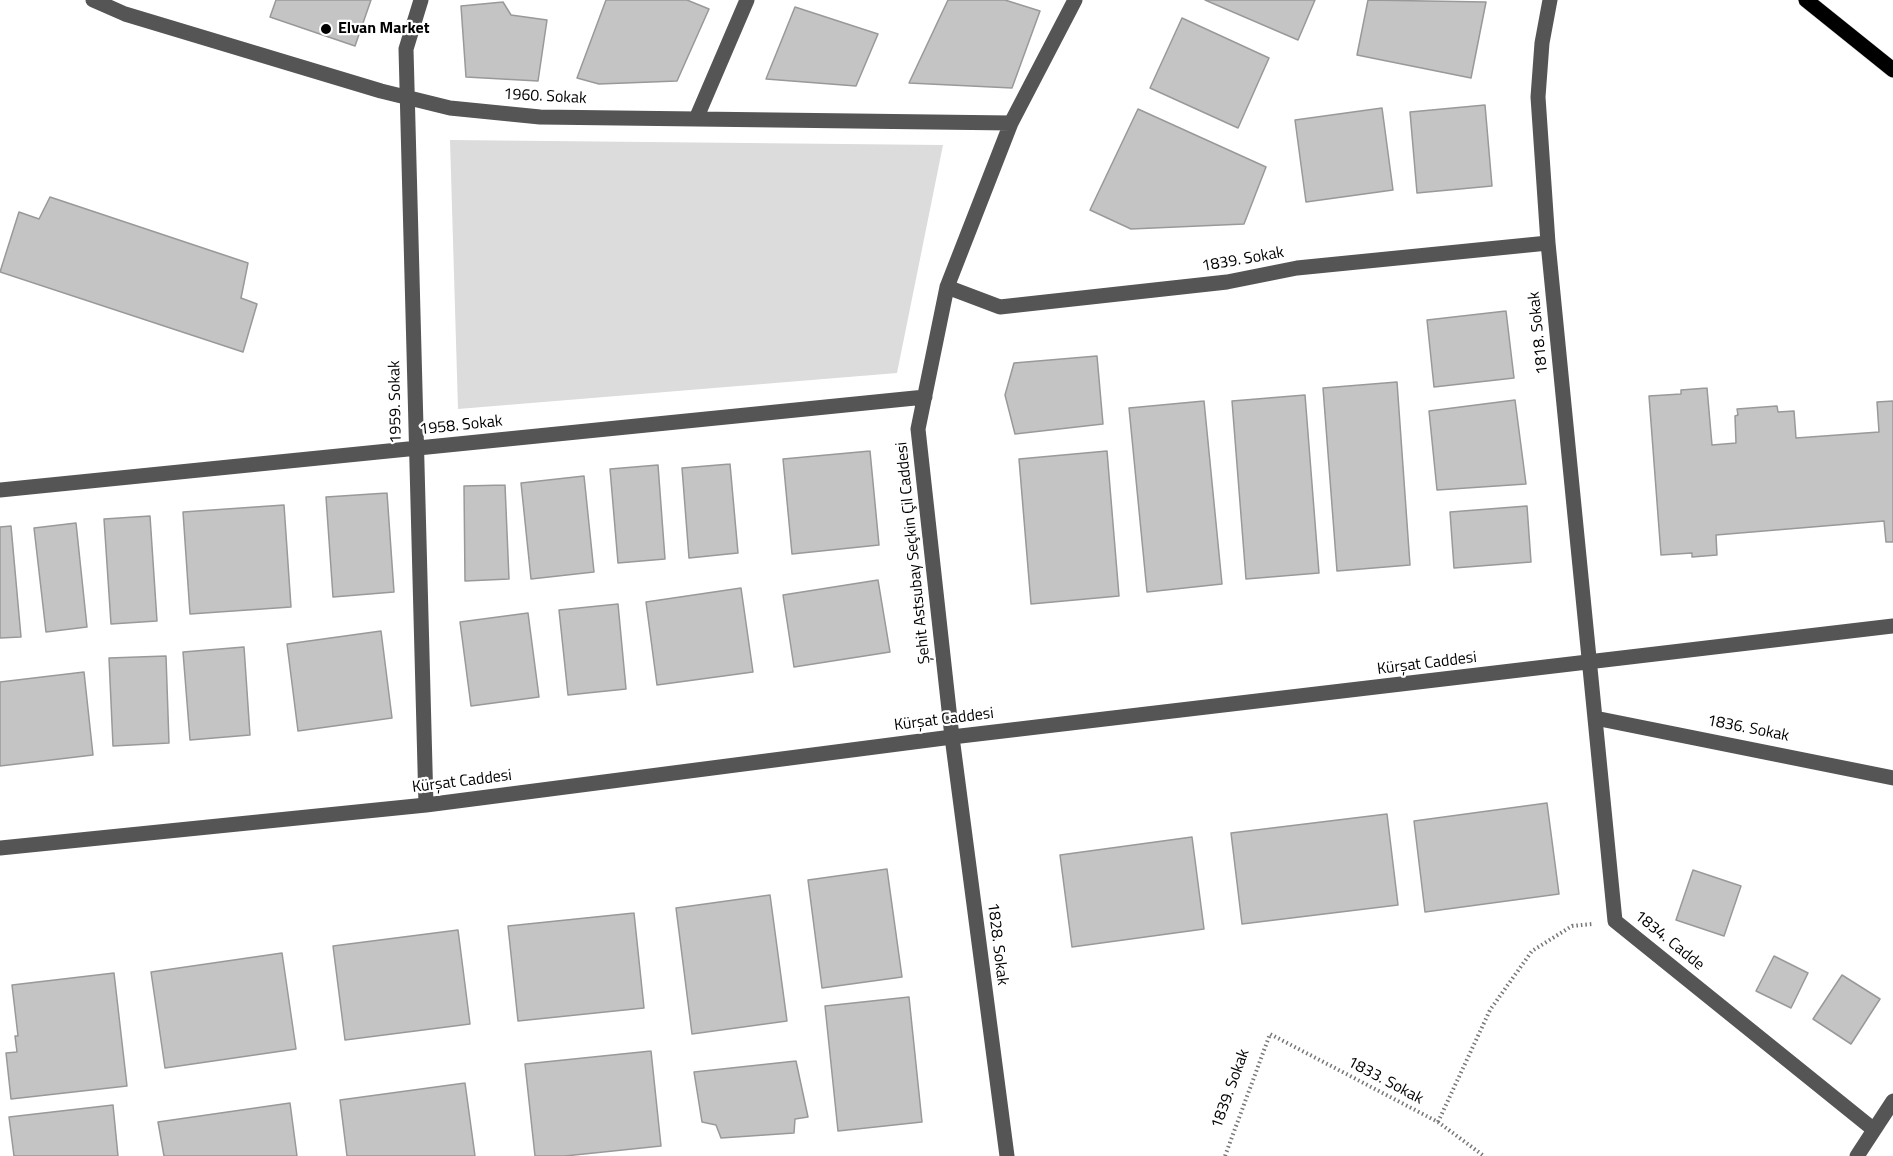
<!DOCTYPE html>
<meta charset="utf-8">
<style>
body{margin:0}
canvas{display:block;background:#fff}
</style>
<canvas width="1893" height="1156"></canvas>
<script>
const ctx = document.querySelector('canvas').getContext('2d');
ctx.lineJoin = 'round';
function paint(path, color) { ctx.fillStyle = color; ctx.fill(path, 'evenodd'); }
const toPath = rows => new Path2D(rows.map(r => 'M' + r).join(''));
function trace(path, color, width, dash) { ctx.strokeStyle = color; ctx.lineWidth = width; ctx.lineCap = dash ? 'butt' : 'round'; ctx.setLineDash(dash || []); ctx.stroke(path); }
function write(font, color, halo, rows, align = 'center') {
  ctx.font = font + ' "Titillium Web",sans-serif'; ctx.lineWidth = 4.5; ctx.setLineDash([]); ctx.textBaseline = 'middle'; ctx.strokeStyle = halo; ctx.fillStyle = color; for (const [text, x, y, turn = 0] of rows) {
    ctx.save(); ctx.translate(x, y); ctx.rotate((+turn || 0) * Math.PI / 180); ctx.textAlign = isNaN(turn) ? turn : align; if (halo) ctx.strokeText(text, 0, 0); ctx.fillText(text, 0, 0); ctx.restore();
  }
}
const green = toPath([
 [450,140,943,145,897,373,458,409]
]);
const building = toPath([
 [276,0,371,0,355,46,270,17,276,0],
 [606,0,687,0,709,9,677,81,599,84,577,78,606,0],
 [948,0,1005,0,1040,11,1012,88,909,83,948,0],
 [1205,0,1315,0,1298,40,1205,0],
 [1368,0,1486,2,1471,78,1357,55,1368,0],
 [503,2,511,15,547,20,538,81,466,77,461,6,503,2],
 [795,7,878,34,856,86,766,79,795,7],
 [1182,18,1269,58,1238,128,1150,88,1182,18],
 [1485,105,1492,186,1417,193,1410,112,1485,105],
 [1382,108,1393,190,1306,202,1295,120,1382,108],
 [1138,109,1266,167,1244,224,1131,229,1090,210,1138,109],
 [50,197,248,263,241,298,257,304,243,352,0,272,19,212,39,219,50,197],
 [1506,311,1514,378,1434,387,1427,320,1506,311],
 [1097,356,1103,424,1015,434,1005,395,1014,363,1097,356],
 [1397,382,1410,565,1337,571,1323,388,1397,382],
 [1707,388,1712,445,1736,443,1735,416,1738,415,1737,409,1777,406,1778,412,1794,411,1796,438,1879,432,1877,402,1893,401,1893,542,1886,542,1884,521,1716,535,1717,555,1692,557,1692,553,1661,555,1649,396,1681,394,1681,390,1707,388],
 [1305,395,1319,573,1246,579,1232,401,1305,395],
 [1515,400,1526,484,1437,490,1429,411,1515,400],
 [1204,401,1222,584,1147,592,1129,408,1204,401],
 [870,451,879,545,792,554,783,459,870,451],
 [1107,451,1119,596,1031,604,1019,459,1107,451],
 [730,464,738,553,689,558,682,468,730,464],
 [658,465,665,559,618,563,610,469,658,465],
 [584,476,594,572,531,579,521,483,584,476],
 [505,485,509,579,465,581,464,486,505,485],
 [387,493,394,592,333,597,326,497,387,493],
 [284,505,291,607,190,614,183,512,284,505],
 [1527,506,1531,562,1454,568,1450,512,1527,506],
 [150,516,157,621,111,624,104,519,150,516],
 [76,523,87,627,46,632,34,528,76,523],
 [11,526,21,637,0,638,0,527,11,526],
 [878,580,890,652,794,667,783,595,878,580],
 [741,588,753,672,657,685,646,602,741,588],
 [618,604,626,689,568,695,559,610,618,604],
 [528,613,539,697,471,706,460,622,528,613],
 [381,631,392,718,298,731,287,644,381,631],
 [244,647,250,735,190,740,183,652,244,647],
 [166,656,169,743,113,746,109,658,166,656],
 [84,672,93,755,0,766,0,682,84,672],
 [1547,803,1559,894,1425,912,1414,821,1547,803],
 [1387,814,1398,905,1242,924,1231,833,1387,814],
 [1192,837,1204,929,1072,947,1060,855,1192,837],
 [887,869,902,977,822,988,808,880,887,869],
 [1693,870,1741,886,1724,936,1676,920,1693,870],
 [770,895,787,1021,692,1034,676,908,770,895],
 [634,913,644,1008,518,1021,508,926,634,913],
 [458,930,470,1024,345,1040,333,946,458,930],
 [282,953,296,1049,165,1068,151,972,282,953],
 [1774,956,1808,973,1791,1008,1756,991,1774,956],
 [114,973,127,1086,11,1099,6,1053,17,1052,15,1036,18,1036,12,985,114,973],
 [1842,975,1880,999,1851,1044,1813,1019,1842,975],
 [909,997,922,1122,838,1131,825,1006,909,997],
 [651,1051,661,1146,565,1156,535,1156,525,1064,651,1051],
 [796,1061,808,1117,795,1119,794,1133,721,1138,716,1125,702,1122,694,1072,796,1061],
 [465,1083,475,1156,347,1156,340,1100,465,1083],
 [290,1103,297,1156,164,1156,158,1122,290,1103],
 [113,1105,118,1156,14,1156,9,1117,113,1105]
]);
const path = toPath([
 [1438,1122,1490,1010,1532,951,1572,926,1592,924],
 [1225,1156,1270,1034,1438,1122,1484,1156]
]);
const minor = toPath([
 [93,0,125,14,381,91,450,108,540,117,1011,123],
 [421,0,406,49,426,805],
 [1550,0,1542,43,1538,97,1548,243,1615,921,1873,1129],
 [696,119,747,0],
 [947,287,1000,307,1227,282,1297,268,1548,243],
 [0,490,925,397],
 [1595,718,1893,778],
 [0,848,426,805,952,737,1893,626],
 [1007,1156,952,737,918,429,947,287,1011,123,1075,0],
 [1857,1156,1893,1101]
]);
const major = toPath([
 [1806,0,1893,70]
]);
const markers = [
 [326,29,6,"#000"]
];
const poiNames = [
 ["Elvan Market",338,29]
];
const streetNames = [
 ["1960. Sokak",545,97,3],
 ["1839. Sokak",1243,260,-10],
 ["1818. Sokak",1539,333,-96],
 ["1959. Sokak",396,402,-91],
 ["1958. Sokak",461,426,-6],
 ["Şehit Astsubay Seçkin Çil Caddesi",914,553,-96],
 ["Kürşat Caddesi",1427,664,-7],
 ["Kürşat Caddesi",944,720,-7],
 ["1836. Sokak",1748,729,11],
 ["Kürşat Caddesi",462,782,-7],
 ["1834. Cadde",1669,941,39],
 ["1828. Sokak",997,944,83],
 ["1833. Sokak",1385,1081,28],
 ["1839. Sokak",1231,1089,-70]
];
paint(green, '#dcdcdc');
paint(building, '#c4c4c4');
trace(building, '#999', 1.5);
trace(major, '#dbdbdb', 16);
trace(path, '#777', 4, [1.5, 3]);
trace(minor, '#555', 15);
trace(major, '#000', 15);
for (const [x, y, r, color] of markers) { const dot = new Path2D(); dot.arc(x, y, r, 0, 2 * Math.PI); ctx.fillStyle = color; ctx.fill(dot); trace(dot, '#fff', 2); }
write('bold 16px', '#000', '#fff', poiNames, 'left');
write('16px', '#000', '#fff', streetNames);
</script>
